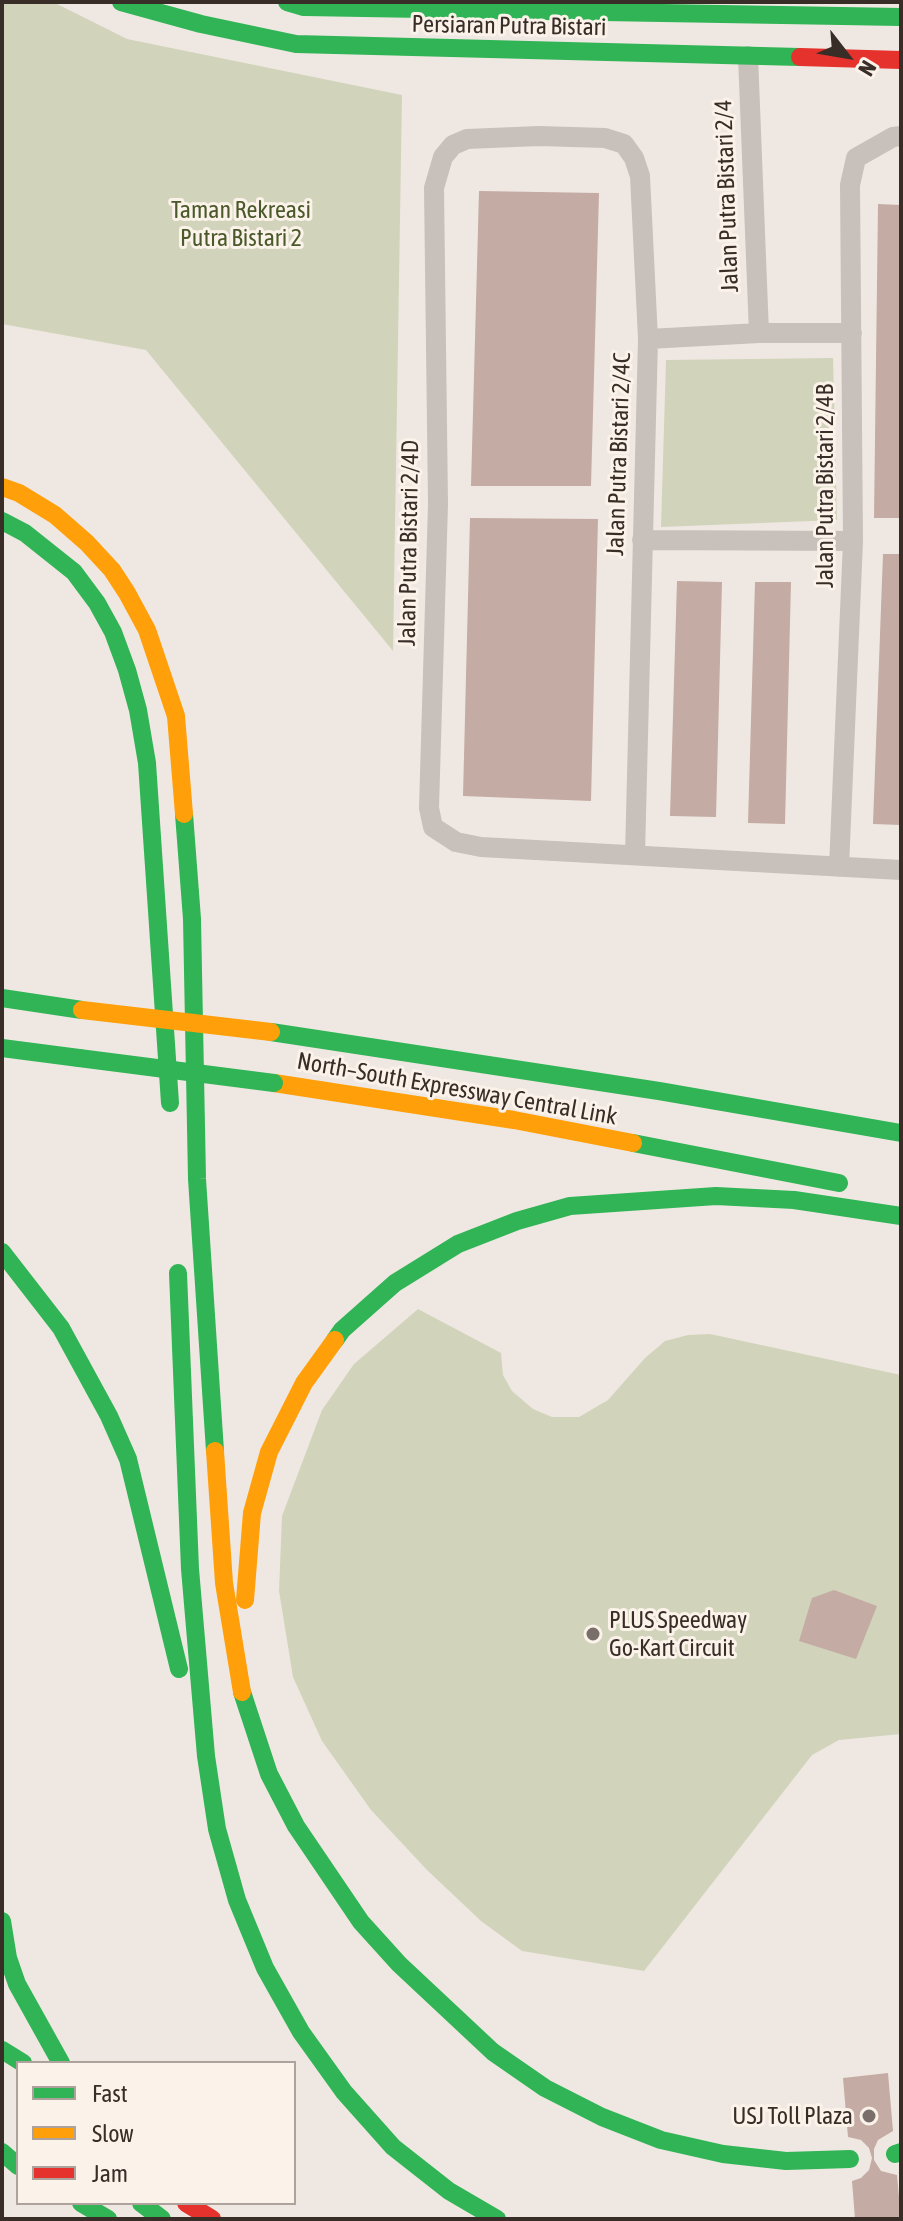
<!DOCTYPE html>
<meta charset="utf-8">
<style>
body{margin:0}
#map{position:relative;width:903px;height:2221px;overflow:hidden;background:#efe8e2;font-family:"Asap Condensed",sans-serif}
canvas{display:block}
.frame{position:absolute;inset:0;border:4px solid #392d28;pointer-events:none}
.legend{position:absolute;left:16px;top:2061px;width:280px;height:144px;box-sizing:border-box;background:#fbf2ea;border:2px solid #ada39c;margin:0;padding:10px 14px;list-style:none;font-size:24px;color:#392d28}
.legend li{display:flex;align-items:center;gap:16px;height:40px}
.legend b{width:40px;border:2px solid #ada39c}
.north{position:absolute;left:807px;top:16px;width:80px;height:80px;-webkit-text-stroke:6px #fbf2ea;paint-order:stroke;rotate:121deg;font-size:22px;font-weight:700;line-height:32px;text-align:center;color:#392d28}
.north::after{content:'';display:block;margin:auto;width:28px;height:36px;background:#392d28;clip-path:polygon(50% 0,100% 100%,50% 72%,0 100%)}
</style>
<div id="map">
<canvas width="903" height="2221"></canvas>
<div class="frame"></div>
<ul class="legend">
<li><b style="height:10px;background:#30b455"></b>Fast</li>
<li><b style="height:10px;background:#ff9f0a"></b>Slow</li>
<li><b style="height:10px;background:#e5322d"></b>Jam</li>
</ul>
<div class="north">N</div>
</div>
<script>
const ctx = document.querySelector('canvas').getContext('2d');
ctx.lineJoin = 'round';
function paint(path, color) { ctx.fillStyle = color; ctx.fill(path, 'evenodd'); }
const toPath = rows => new Path2D(rows.map(r => 'M' + r).join(''));
function trace(path, color, width, dash) { ctx.strokeStyle = color; ctx.lineWidth = width; ctx.lineCap = dash ? 'butt' : 'round'; ctx.setLineDash(dash || []); ctx.stroke(path); }
function write(font, color, halo, rows, align = 'center') {
  ctx.font = font + ' "Asap Condensed",sans-serif'; ctx.lineWidth = 6; ctx.setLineDash([]); ctx.textBaseline = 'middle'; ctx.strokeStyle = halo; ctx.fillStyle = color; for (const [text, x, y, turn = 0] of rows) {
    ctx.save(); ctx.translate(x, y); ctx.rotate((+turn || 0) * Math.PI / 180); ctx.textAlign = isNaN(turn) ? turn : align; if (halo) ctx.strokeText(text, 0, 0); ctx.fillText(text, 0, 0); ctx.restore();
  }
}
const green = toPath([
 [2,2,53,2,127,39,402,95,393,651,146,350,2,324],
 [833,358,837,520,661,527,666,360],
 [418,1309,501,1353,503,1375,512,1391,533,1409,552,1417,579,1417,608,1400,645,1358,665,1341,688,1335,710,1334,901,1375,901,1734,839,1740,812,1755,644,1971,522,1951,481,1921,427,1870,371,1810,322,1741,293,1677,279,1591,282,1516,322,1410,354,1364]
]);
const building = toPath([
 [479,191,599,193,591,486,471,486],
 [878,204,901,205,901,518,874,518],
 [470,518,598,519,591,801,463,796],
 [883,554,901,554,901,825,873,824],
 [677,581,722,582,716,817,670,816],
 [755,582,791,582,785,824,748,823],
 [834,1590,877,1606,856,1659,799,1641,812,1598],
 [888,2073,893,2131,878,2140,874,2149,874,2160,881,2171,897,2175,901,2219,855,2219,852,2181,861,2178,869,2170,872,2158,869,2148,861,2140,848,2137,843,2078]
]);
const street = toPath([
 [748,56,759,333],
 [648,339,759,333,852,333],
 [642,540,853,541],
 [635,855,648,339,640,176,634,158,624,144,605,138,539,136,467,139,453,145,443,157,434,188,438,504,429,808,433,827,456,842,481,847,901,870],
 [839,867,853,541,850,185,856,158,893,137,901,136]
]);
const fast = toPath([
 [121,2,201,24,296,44,800,57],
 [287,2,304,7,901,17],
 [2,521,25,533,74,572,97,603,113,632,127,670,138,710,147,763,170,1103],
 [184,814,192,919,197,1179,215,1451],
 [2,998,82,1010],
 [271,1032,659,1091,901,1133],
 [2,1048,79,1058],
 [633,1143,839,1183],
 [2,1252,61,1328,109,1416,128,1459,179,1669],
 [178,1273,190,1569,206,1756,217,1829,237,1900,265,1968,301,2032,344,2092,393,2147,449,2191,497,2219],
 [335,1340,342,1330,395,1283,458,1244,517,1221,570,1206,716,1196,794,1200,901,1216],
 [242,1692,269,1774,296,1826,361,1922,399,1964,493,2052,545,2088,602,2117,661,2140,723,2154,786,2161,850,2159],
 [2,1921,8,1958,17,1984,61,2063],
 [2,2050,23,2063],
 [2,2152,18,2166],
 [895,2154,901,2152],
 [81,2203,108,2219],
 [141,2203,162,2219]
]);
const slow = toPath([
 [2,487,19,493,55,515,87,543,112,570,127,593,147,630,176,716,184,814],
 [274,1083,514,1120,633,1143],
 [215,1451,224,1583,242,1692],
 [245,1600,252,1513,269,1452,304,1383,335,1340]
]);
const jam = toPath([
 [800,57,901,60],
 [186,2203,212,2219]
]);
const fastBridge = toPath([
 [79,1058,274,1083]
]);
const slowBridge = toPath([
 [82,1010,271,1032]
]);
const markers = [
 [593,1634,8,"#796e69"],
 [869,2116,8,"#796e69"]
];
const streetNames = [
 ["Persiaran Putra Bistari",509,26,1],
 ["Jalan Putra Bistari 2/4",727,196,-92],
 ["Jalan Putra Bistari 2/4C",619,454,-88],
 ["Jalan Putra Bistari 2/4B",825,486,-90],
 ["Jalan Putra Bistari 2/4D",409,543,-89],
 ["North–South Expressway Central Link",457,1089,10]
];
const parkNames = [
 ["Taman Rekreasi",241,210],
 ["Putra Bistari 2",241,238]
];
const poiNames = [
 ["PLUS Speedway",609,1620],
 ["Go-Kart Circuit",609,1648],
 ["USJ Toll Plaza",853,2116,"right"]
];
paint(green, '#d1d4bb');
paint(building, '#c4aba3');
trace(street, '#c8c0ba', 20);
trace(fast, '#30b455', 18);
trace(slow, '#ff9f0a', 18);
trace(jam, '#e5322d', 18);
trace(fastBridge, '#30b455', 18);
trace(slowBridge, '#ff9f0a', 18);
for (const [x, y, r, color] of markers) { const dot = new Path2D(); dot.arc(x, y, r, 0, 2 * Math.PI); ctx.fillStyle = color; ctx.fill(dot); trace(dot, '#fbf2ea', 3); }
write('24px', '#392d28', '#fbf2ea', streetNames);
write('24px', '#4a592a', '#fbf2ea', parkNames);
write('24px', '#392d28', '#fbf2ea', poiNames, 'left');
</script>
